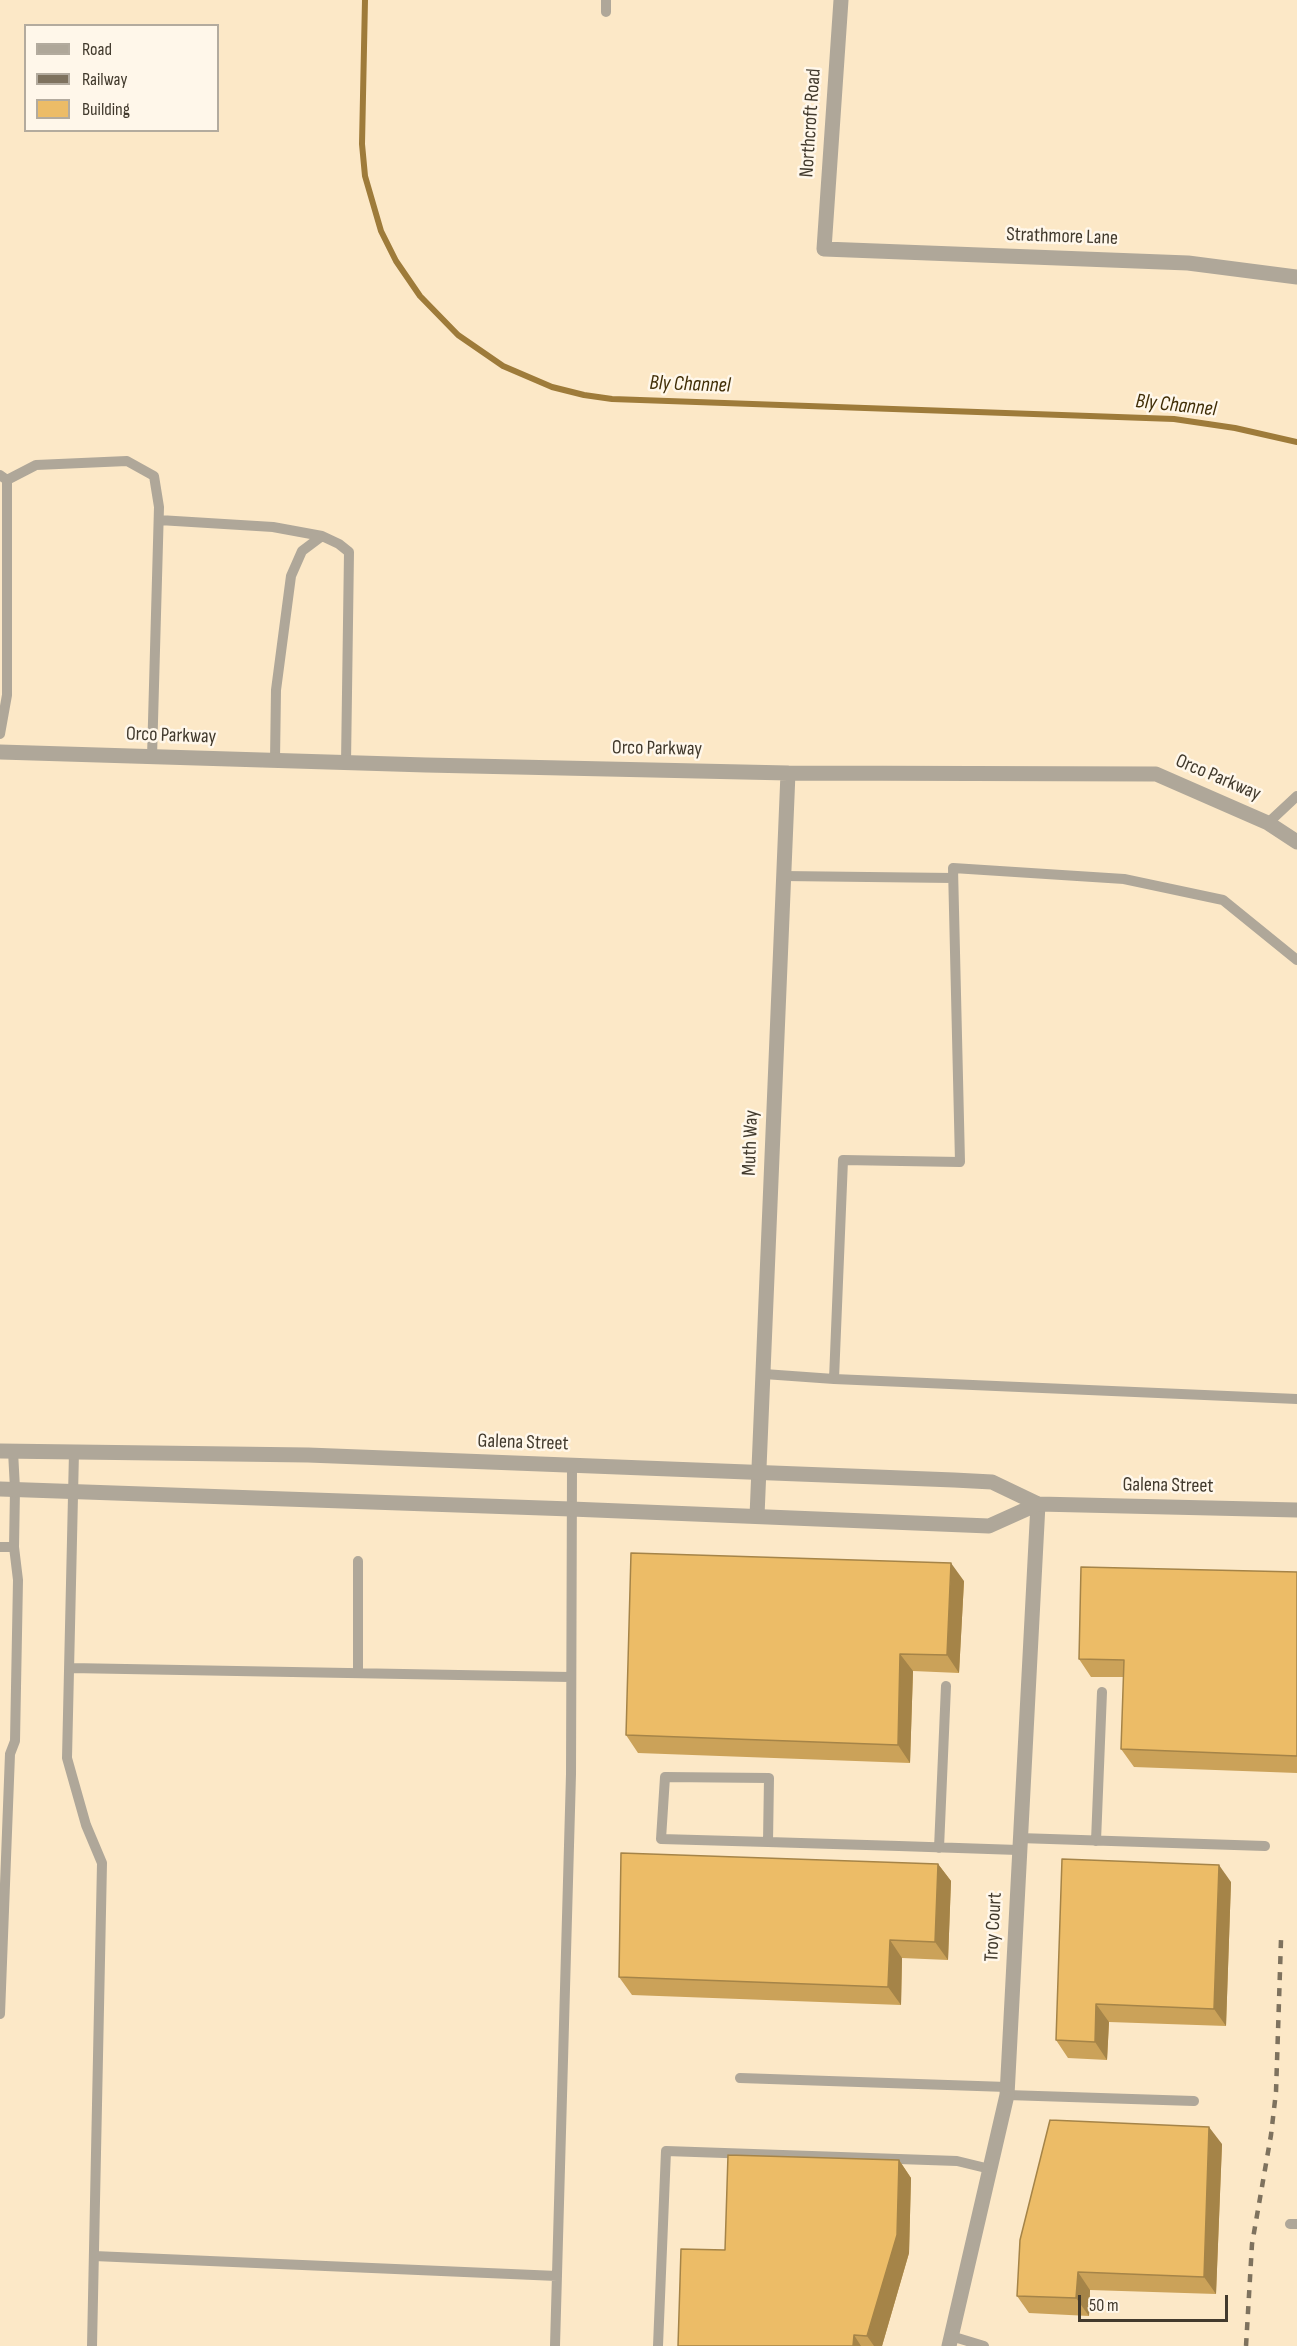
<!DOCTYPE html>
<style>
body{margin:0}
#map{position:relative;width:1297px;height:2346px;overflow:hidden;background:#fce8c7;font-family:"Sofia Sans Condensed",sans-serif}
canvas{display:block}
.legend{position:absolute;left:24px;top:24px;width:195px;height:108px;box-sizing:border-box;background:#fff7ea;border:2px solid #b3ab9e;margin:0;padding:8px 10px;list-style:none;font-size:18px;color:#423a2d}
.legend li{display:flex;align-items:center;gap:12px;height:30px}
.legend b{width:30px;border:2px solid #b3ab9e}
.scale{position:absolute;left:1078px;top:2295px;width:150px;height:27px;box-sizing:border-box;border:3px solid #423a2d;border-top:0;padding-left:8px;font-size:18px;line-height:21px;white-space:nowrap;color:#423a2d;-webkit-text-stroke:4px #fff7ea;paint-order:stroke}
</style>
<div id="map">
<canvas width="1297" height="2346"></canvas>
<ul class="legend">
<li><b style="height:8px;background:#afa799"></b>Road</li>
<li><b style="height:8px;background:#7e725e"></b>Railway</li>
<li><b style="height:16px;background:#ecbc67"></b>Building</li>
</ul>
<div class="scale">50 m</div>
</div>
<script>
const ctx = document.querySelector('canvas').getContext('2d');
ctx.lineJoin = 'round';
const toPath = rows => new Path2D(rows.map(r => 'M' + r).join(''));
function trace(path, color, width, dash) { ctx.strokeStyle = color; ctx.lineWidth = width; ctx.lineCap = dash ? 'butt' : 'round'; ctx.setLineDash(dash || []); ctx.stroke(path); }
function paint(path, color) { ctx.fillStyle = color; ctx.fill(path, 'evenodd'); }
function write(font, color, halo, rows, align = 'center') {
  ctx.font = font + ' "Sofia Sans Condensed",sans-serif'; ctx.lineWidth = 5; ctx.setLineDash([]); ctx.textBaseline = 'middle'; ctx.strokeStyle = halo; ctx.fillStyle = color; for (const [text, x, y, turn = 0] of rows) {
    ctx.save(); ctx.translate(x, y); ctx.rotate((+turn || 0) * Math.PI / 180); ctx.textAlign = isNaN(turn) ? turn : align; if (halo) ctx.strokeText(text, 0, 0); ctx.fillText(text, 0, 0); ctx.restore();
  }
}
const stream = toPath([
 [365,0,362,144,365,176,381,231,396,261,420,296,458,335,503,366,552,387,584,395,612,399,1174,419,1235,428,1297,442]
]);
const service = toPath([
 [606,12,606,0],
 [0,475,7,480,7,695,0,734],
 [7,480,36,465,127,461,154,476,159,507,152,757],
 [159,520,273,527,322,536,339,544,349,552,346,763],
 [275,760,276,690,291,576,302,551,322,536],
 [1268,823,1297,796],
 [783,876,953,878],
 [1297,960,1223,900,1124,879,953,868,960,1162,843,1160,834,1379,1297,1399],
 [764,1374,834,1379],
 [74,1452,67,1758,86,1825,102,1863,92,2346],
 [0,1547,14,1547,15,1489,13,1451],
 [358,1561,358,1673],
 [70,1668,570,1677],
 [1019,1838,1265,1846],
 [1096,1841,1102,1692],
 [768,1842,769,1778,665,1777,661,1839,768,1842,899,1846,1018,1850],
 [939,1848,946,1686],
 [0,2014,10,1754,15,1741,18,1580,14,1547],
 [740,2078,1007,2087],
 [1007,2095,1194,2101],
 [1290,2224,1297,2224],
 [94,2256,557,2276],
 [951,2336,984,2346],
 [555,2346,571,1774,572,1466],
 [658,2346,666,2151,957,2161,990,2169]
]);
const minor = toPath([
 [841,0,824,249,1188,263,1297,277],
 [0,752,426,765,788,773,1156,774,1268,823,1297,842],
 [757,1516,788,773],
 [949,2346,1007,2095,1038,1504]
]);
const tertiary = toPath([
 [0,1451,308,1455,954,1480,992,1482,1038,1504,1297,1510],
 [0,1489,571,1509,989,1526,1038,1504]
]);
const rail = toPath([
 [1246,2346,1252,2244,1271,2135,1276,2092,1281,1940]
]);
const wall = toPath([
 [1297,1572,1297,1773,1134,1767,1121,1749,1124,1677,1091,1677,1079,1659],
 [964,1581,959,1673,913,1671,910,1763,638,1753,626,1735],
 [938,1864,951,1881,948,1960,902,1958,901,2005,632,1995,619,1977],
 [1231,1882,1226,2026,1109,2022,1107,2060,1068,2058,1056,2040],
 [1222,2144,1216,2294,1090,2290,1089,2316,1029,2313,1017,2296],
 [899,2160,911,2178,909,2253,882,2346,678,2346,725,2250]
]);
const shadedWall = toPath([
 [951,1563,964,1581,959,1673,947,1655],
 [900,1654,913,1671,910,1763,898,1745],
 [938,1864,951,1881,948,1960,935,1942],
 [1219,1865,1231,1882,1226,2026,1214,2009],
 [890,1940,902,1958,901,2005,888,1987],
 [1096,2004,1109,2022,1107,2060,1095,2042],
 [1209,2127,1222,2144,1216,2294,1204,2277],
 [899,2160,911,2178,909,2253,882,2346,874,2346,867,2336],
 [1078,2272,1090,2290,1089,2316,1076,2298],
 [854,2335,861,2346,853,2346]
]);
const building = toPath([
 [631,1553,951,1563,947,1655,900,1654,898,1745,626,1735,631,1553],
 [1081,1567,1297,1572,1297,1756,1121,1749,1124,1660,1079,1659,1081,1567],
 [621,1853,938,1864,935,1942,890,1940,888,1987,619,1977,621,1853],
 [1062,1859,1219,1865,1214,2009,1096,2004,1095,2042,1056,2040,1062,1859],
 [1050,2120,1209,2127,1204,2277,1078,2272,1076,2298,1017,2296,1020,2240,1050,2120],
 [728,2155,899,2160,897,2235,867,2336,854,2335,853,2346,678,2346,681,2249,725,2250,728,2155]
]);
const streetNames = [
 ["Northcroft Road",811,123,-86],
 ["Strathmore Lane",1062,237,2],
 ["Orco Parkway",171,736,2],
 ["Orco Parkway",657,749,1],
 ["Orco Parkway",1218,778,23],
 ["Muth Way",751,1143,-88],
 ["Galena Street",523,1443,2],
 ["Galena Street",1168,1486,1],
 ["Troy Court",994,1927,-87]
];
const waterNames = [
 ["Bly Channel",690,385,2],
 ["Bly Channel",1176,406,6]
];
trace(stream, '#9e7b3a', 6);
trace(service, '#afa799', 10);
trace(minor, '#afa799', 15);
trace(tertiary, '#afa799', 15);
trace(rail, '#7e725e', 4.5, [8, 8]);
paint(wall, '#cba259');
paint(shadedWall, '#a58448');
paint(building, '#ecbc67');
trace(building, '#a58448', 1.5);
write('20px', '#423a2d', '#fff7ea', streetNames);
write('italic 21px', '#412e07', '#fff7ea', waterNames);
</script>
